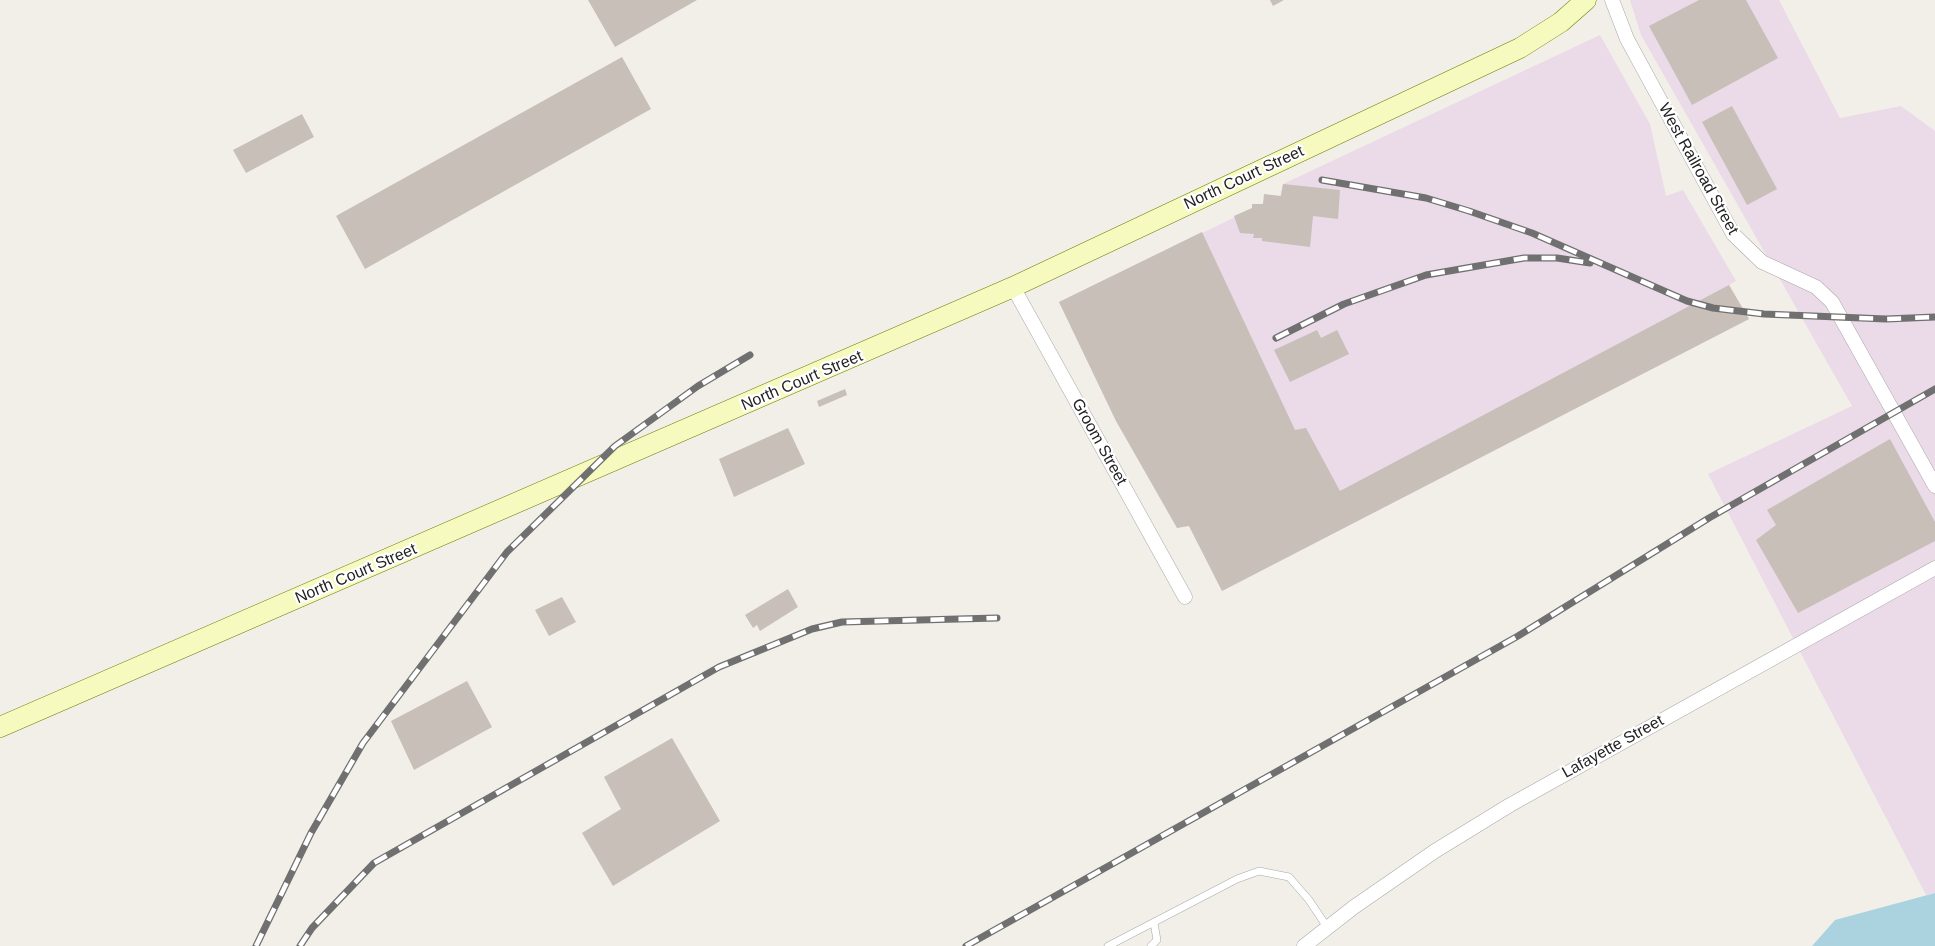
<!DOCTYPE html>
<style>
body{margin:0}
canvas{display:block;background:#f2efe9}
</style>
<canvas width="1935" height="946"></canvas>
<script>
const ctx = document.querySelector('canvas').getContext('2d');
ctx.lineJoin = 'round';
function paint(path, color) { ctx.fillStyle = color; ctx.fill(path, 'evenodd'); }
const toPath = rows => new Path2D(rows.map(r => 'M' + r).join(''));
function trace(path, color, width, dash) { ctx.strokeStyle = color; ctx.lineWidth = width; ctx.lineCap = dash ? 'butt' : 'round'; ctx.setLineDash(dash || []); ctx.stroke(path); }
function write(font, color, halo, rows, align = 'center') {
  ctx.font = font + ' Arial,sans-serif'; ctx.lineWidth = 4.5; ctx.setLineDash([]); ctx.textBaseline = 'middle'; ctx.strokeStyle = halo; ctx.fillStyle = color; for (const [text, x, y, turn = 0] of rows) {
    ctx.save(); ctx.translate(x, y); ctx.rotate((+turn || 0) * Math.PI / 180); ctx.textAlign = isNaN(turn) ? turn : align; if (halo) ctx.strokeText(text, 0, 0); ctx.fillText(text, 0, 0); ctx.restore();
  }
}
const industrial = toPath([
 [1630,0,1779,0,1840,118,1901,106,1935,131,1935,893,1926,895,1708,474,1852,406,1641,35],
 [1600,35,1650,124,1666,196,1683,190,1736,281,1729,285,1749,319,1222,591,1189,526,1116,421,1059,302,1252,209,1252,204,1263,204,1280,196,1283,184]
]);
const water = toPath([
 [1935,893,1935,946,1812,946,1835,920]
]);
const building = toPath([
 [588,0,697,0,615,47],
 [1270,0,1284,0,1273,6],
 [1699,0,1746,0,1778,58,1692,105,1649,26],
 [622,57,651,109,365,269,336,216],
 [1732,106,1777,189,1747,205,1702,122],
 [302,114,314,137,246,173,233,150],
 [1283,184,1340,190,1338,219,1313,216,1310,247,1262,241,1262,238,1253,238,1254,234,1240,233,1234,216,1252,208,1252,204,1263,204,1264,194,1281,196],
 [1202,232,1295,430,1306,428,1340,491,1729,285,1749,319,1222,591,1189,526,1177,528,1116,421,1059,302],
 [1317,330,1321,338,1337,330,1349,354,1290,382,1274,350],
 [845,389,847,395,819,407,817,401],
 [788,428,805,464,734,497,719,459],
 [1890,439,1935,522,1935,541,1798,613,1756,540,1776,525,1767,510],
 [788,589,798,607,760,631,757,625,753,628,745,615],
 [562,597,576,622,549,636,535,610],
 [467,681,492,727,414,770,391,721],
 [672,738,720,821,613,886,582,833,621,809,604,777]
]);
const lane = toPath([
 [1108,946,1237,879,1259,871,1289,877,1309,900,1327,927],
 [1151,946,1157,940,1154,923]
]);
const street = toPath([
 [1612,0,1627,39,1733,234,1762,262,1816,287,1832,302,1935,486],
 [1013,287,1185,597],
 [1304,946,1354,907,1435,851,1510,805,1935,568]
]);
const secondary = toPath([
 [0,727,1013,287,1520,48,1561,22,1586,0]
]);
const rail = toPath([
 [1322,180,1426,198,1469,211,1532,233,1687,301,1713,308,1764,314,1886,319,1935,317],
 [1276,338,1344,304,1426,275,1524,258,1557,258,1590,263],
 [256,946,311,833,363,743,507,552,615,446,698,386,750,355],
 [300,946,312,928,374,863,719,667,812,629,842,622,997,618],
 [966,946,1518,636,1709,518,1935,389]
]);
const streetNames = [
 ["West Railroad Street",1698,169,61],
 ["North Court Street",1244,178,-25],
 ["North Court Street",802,381,-23],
 ["Groom Street",1099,442,61],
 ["North Court Street",356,574,-23],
 ["Lafayette Street",1613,747,-29]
];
paint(industrial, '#ebdbe8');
paint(water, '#aad3df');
paint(building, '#c7bfb8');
trace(lane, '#a9a9a9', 8);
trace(street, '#a9a9a9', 15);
trace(secondary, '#707d05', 21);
trace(lane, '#fff', 7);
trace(street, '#fff', 14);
trace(secondary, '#f7fabf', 20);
trace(rail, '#707070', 7);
trace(rail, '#fff', 4.5, [14]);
write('16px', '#222', '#fff', streetNames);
</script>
